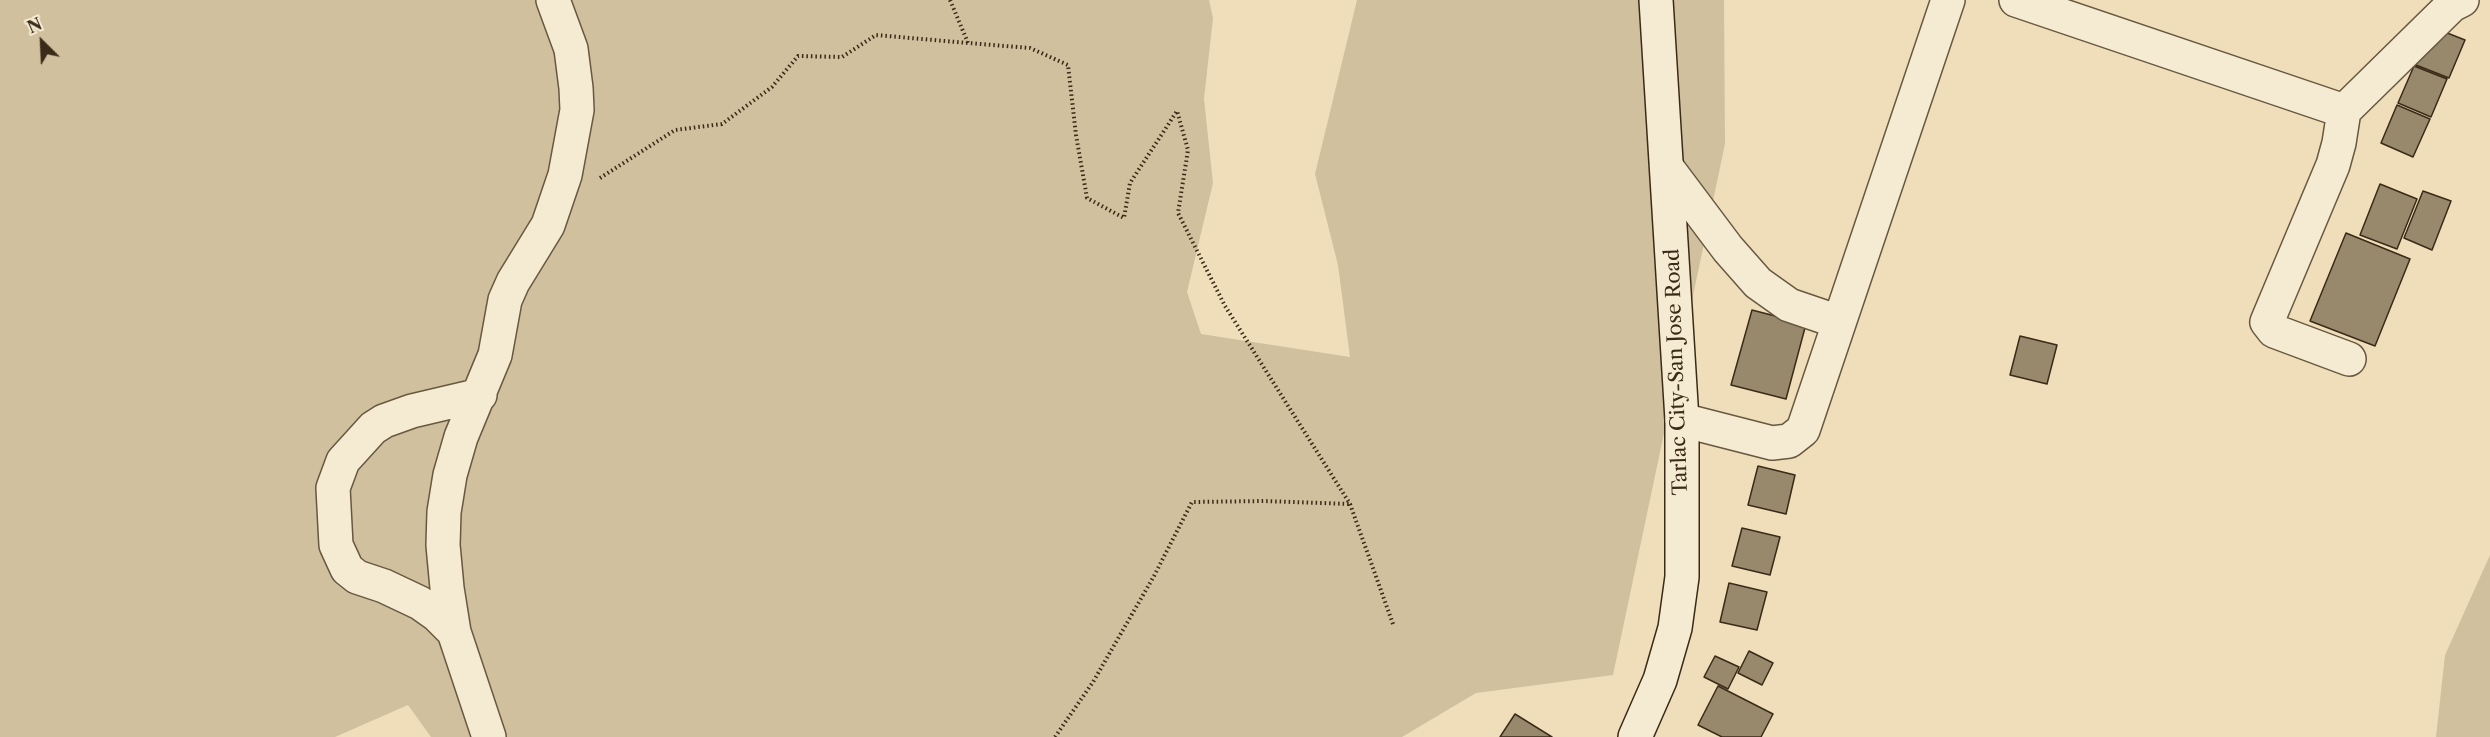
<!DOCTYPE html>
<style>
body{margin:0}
#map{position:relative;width:2490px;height:737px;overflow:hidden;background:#efdeb9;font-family:"Libre Caslon Text",serif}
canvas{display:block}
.north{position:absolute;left:12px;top:12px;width:60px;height:60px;-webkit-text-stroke:4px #f5ead2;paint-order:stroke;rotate:336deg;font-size:16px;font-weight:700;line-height:24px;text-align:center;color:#3a2b18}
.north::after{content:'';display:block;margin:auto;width:21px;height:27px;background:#3a2b18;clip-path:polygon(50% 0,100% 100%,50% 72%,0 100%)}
</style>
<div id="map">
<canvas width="2490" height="737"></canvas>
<div class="north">N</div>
</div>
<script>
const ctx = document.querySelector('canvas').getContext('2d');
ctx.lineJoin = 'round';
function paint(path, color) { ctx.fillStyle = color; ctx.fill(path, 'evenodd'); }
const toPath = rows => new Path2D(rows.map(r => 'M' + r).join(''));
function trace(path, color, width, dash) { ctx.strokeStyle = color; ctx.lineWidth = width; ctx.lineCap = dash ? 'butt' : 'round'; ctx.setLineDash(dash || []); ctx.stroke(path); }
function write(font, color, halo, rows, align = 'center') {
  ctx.font = font + ' "Libre Caslon Text",serif'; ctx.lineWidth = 4.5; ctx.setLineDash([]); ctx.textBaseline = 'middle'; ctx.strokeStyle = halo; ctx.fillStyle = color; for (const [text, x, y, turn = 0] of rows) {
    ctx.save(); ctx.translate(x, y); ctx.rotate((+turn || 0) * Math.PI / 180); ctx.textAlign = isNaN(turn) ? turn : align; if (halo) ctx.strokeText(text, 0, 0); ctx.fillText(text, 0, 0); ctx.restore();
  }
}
const green = toPath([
 [0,0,1209,0,1213,18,1204,99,1213,183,1187,292,1201,334,1350,357,1338,265,1315,174,1357,0,1724,0,1725,144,1613,675,1476,693,1402,737,431,737,408,705,335,737,0,737],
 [2490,555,2490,737,2436,737,2445,655]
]);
const building = toPath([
 [2432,27,2465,40,2449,78,2416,65,2432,27],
 [2414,66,2447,79,2431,117,2398,103,2414,66],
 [2397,105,2430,119,2413,157,2381,143,2397,105],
 [2380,184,2417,199,2397,249,2360,235,2380,184],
 [2423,191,2451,201,2432,250,2404,238,2423,191],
 [2346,233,2410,259,2375,346,2310,321,2346,233],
 [1752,310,1806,324,1786,399,1731,385,1752,310],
 [2020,336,2057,345,2047,384,2010,375,2020,336],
 [1758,466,1795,475,1786,514,1748,505,1758,466],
 [1742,528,1780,537,1770,575,1732,566,1742,528],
 [1729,583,1767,592,1757,630,1720,622,1729,583],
 [1749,651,1773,663,1762,685,1738,673,1749,651],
 [1715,656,1739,667,1728,689,1704,677,1715,656],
 [1718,686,1773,714,1761,737,1722,737,1698,725,1718,686],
 [1515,714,1552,737,1500,737,1515,714]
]);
const path = toPath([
 [950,0,968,43,1030,48,1068,65,1076,135,1087,198,1124,218,1130,183,1177,111,1188,150,1178,213,1225,306,1350,504,1393,624],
 [600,178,675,130,722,124,772,87,798,56,842,57,876,35,968,43],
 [1055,737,1093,682,1154,576,1192,502,1264,501,1350,504]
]);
const minor = toPath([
 [2016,0,2344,111,2452,5,2462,0],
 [2344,111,2339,143,2333,165,2267,322,2274,331,2349,359],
 [1668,169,1728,249,1758,283,1789,305,1839,322],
 [1682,420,1772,443,1789,441,1803,430,1948,0],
 [454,632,437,615,420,603,384,586,357,577,347,569,336,545,333,488,343,461,373,428,384,421,412,411,480,395],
 [489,737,454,632,447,588,443,545,444,512,450,475,461,437,495,355,505,300,513,282,548,225,565,175,577,110,576,88,571,49,553,0]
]);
const secondary = toPath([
 [1635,737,1660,680,1675,628,1682,577,1682,420,1656,0]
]);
const streetNames = [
 ["Tarlac City-San Jose Road",1677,372,-92]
];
paint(green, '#d0c09e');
paint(building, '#98886c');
trace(building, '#3a2b18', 1.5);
trace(minor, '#675840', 36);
trace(secondary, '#3a2b18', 36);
trace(path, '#3a2b18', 4, [1.5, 3]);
trace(minor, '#f5ead2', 33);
trace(secondary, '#f5ead2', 33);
write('20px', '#3a2b18', '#f5ead2', streetNames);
</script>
